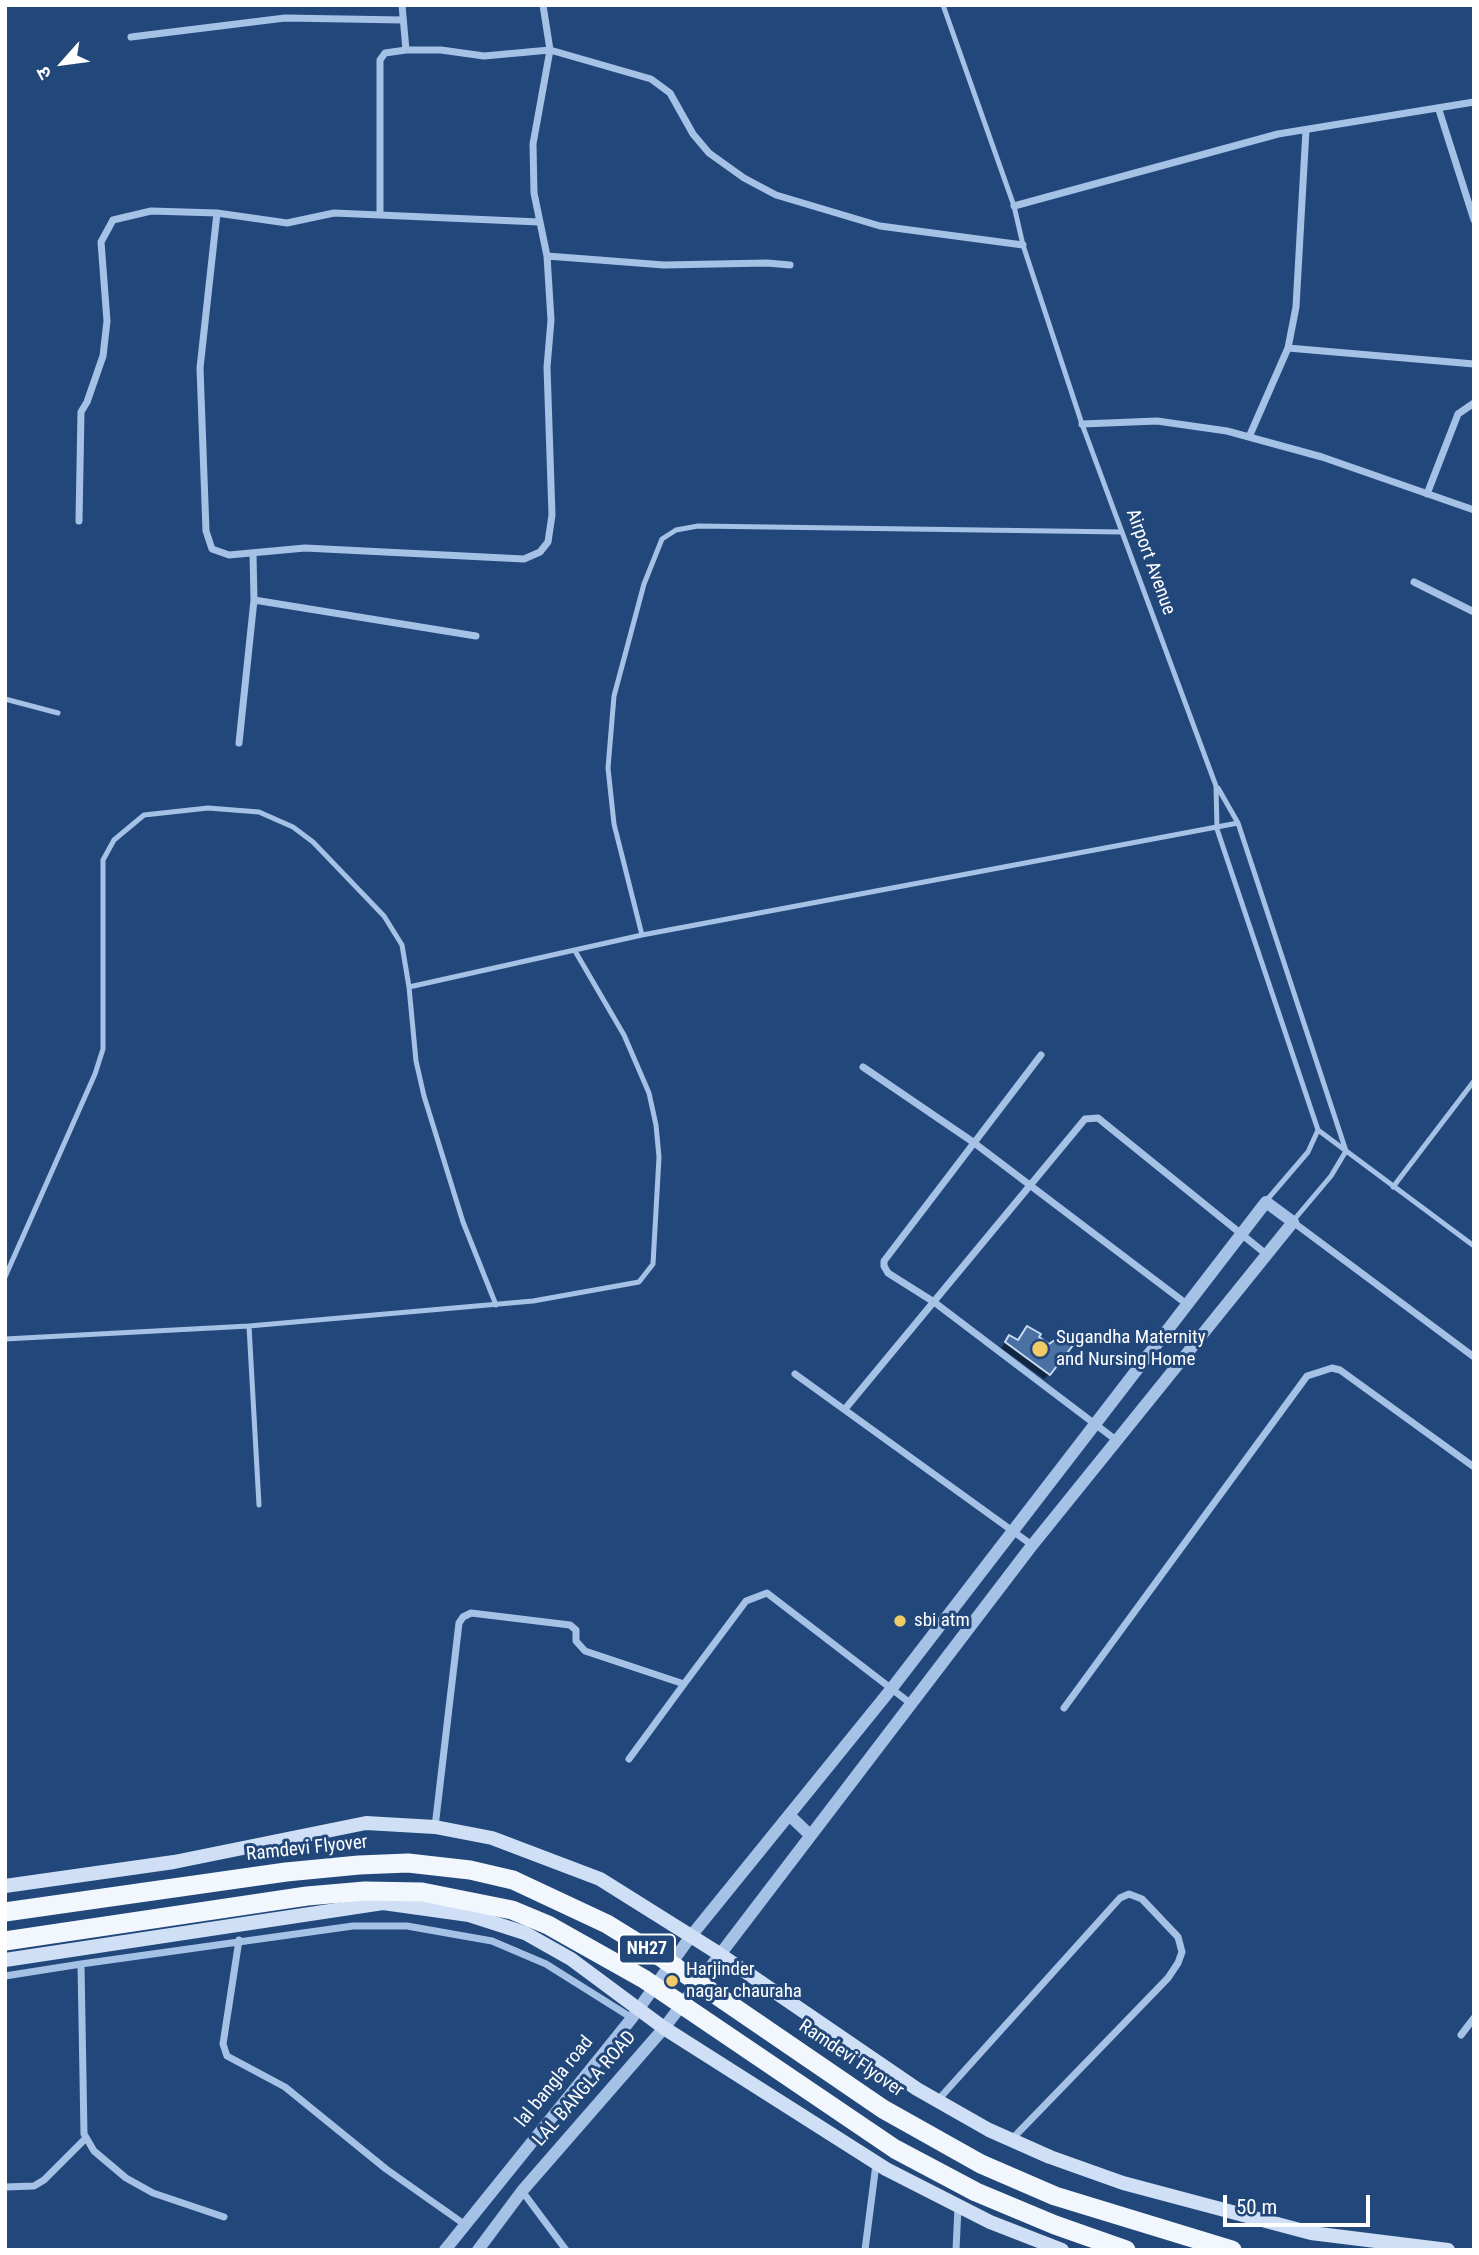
<!DOCTYPE html>
<meta charset="utf-8">
<style>
body{margin:0}
#map{position:relative;width:1479px;height:2255px;overflow:hidden;background:#22487b;font-family:"Roboto Condensed","Noto Sans Devanagari",sans-serif}
canvas{display:block}
.frame{position:absolute;inset:0;border:7px solid #fff;pointer-events:none}
.north{position:absolute;left:28px;top:28px;width:70px;height:70px;-webkit-text-stroke:5px #22487b;paint-order:stroke;rotate:242deg;font-size:19px;font-weight:700;line-height:28px;text-align:center;color:#fff}
.north::after{content:'';display:block;margin:auto;width:24px;height:32px;background:#fff;clip-path:polygon(50% 0,100% 100%,50% 72%,0 100%)}
.scale{position:absolute;left:1223px;top:2195px;width:147px;height:32px;box-sizing:border-box;border:4px solid #fff;border-top:0;padding-left:9px;font-size:21px;line-height:24px;white-space:nowrap;color:#fff;-webkit-text-stroke:5px #22487b;paint-order:stroke}
</style>
<div id="map">
<canvas width="1479" height="2255"></canvas>
<div class="frame"></div>
<div class="north">उ</div>
<div class="scale">50 m</div>
</div>
<script>
const ctx = document.querySelector('canvas').getContext('2d');
ctx.lineJoin = 'round';
function paint(path, color) { ctx.fillStyle = color; ctx.fill(path, 'evenodd'); }
const toPath = rows => new Path2D(rows.map(r => 'M' + r).join(''));
function trace(path, color, width, dash) { ctx.strokeStyle = color; ctx.lineWidth = width; ctx.lineCap = dash ? 'butt' : 'round'; ctx.setLineDash(dash || []); ctx.stroke(path); }
function write(font, color, halo, rows, align = 'center') {
  ctx.font = font + ' "Roboto Condensed",sans-serif'; ctx.lineWidth = 6; ctx.setLineDash([]); ctx.textBaseline = 'middle'; ctx.strokeStyle = halo; ctx.fillStyle = color; for (const [text, x, y, turn = 0] of rows) {
    ctx.save(); ctx.translate(x, y); ctx.rotate((+turn || 0) * Math.PI / 180); ctx.textAlign = isNaN(turn) ? turn : align; if (halo) ctx.strokeText(text, 0, 0); ctx.fillText(text, 0, 0); ctx.restore();
  }
}
const shadow = toPath([
 [1027,1328,1037,1338,1049,1374,1044,1379,1001,1348,1009,1337,1017,1341]
]);
const building = toPath([
 [1027,1326,1041,1334,1039,1337,1049,1344,1062,1335,1074,1344,1050,1375,1005,1342,1009,1335,1018,1340,1027,1326]
]);
const service = toPath([
 [943,5,1014,206,1023,245,1082,424,1216,786,1217,829,1318,1130],
 [5,699,58,713],
 [1218,788,1238,823,1346,1151,1331,1176,1293,1221],
 [642,935,614,824,608,768,614,696,644,584,662,539,676,530,698,526,1122,532],
 [409,987,416,1061,424,1096,463,1222,496,1305],
 [1318,1130,1474,1246],
 [1393,1187,1474,1081],
 [1266,1201,1308,1152,1318,1130],
 [5,1277,95,1074,103,1049,103,860,114,840,144,815,208,808,259,812,293,827,313,842,384,916,402,945,409,987,642,935,1238,823],
 [249,1326,259,1505],
 [5,1339,249,1326,533,1301,639,1282,653,1264,659,1157,656,1125,649,1093,624,1035,575,951]
]);
const minor = toPath([
 [543,5,550,50,651,79,670,93,693,134,709,153,744,178,776,195,880,226,1023,245],
 [131,37,285,18,403,20],
 [1439,110,1474,220],
 [1014,206,1278,134,1474,102],
 [217,213,200,368,206,531,212,549,229,555,305,548,524,559,540,552,548,542,552,515,547,367,551,320,547,256,534,193,533,144,550,50,484,56,441,50,406,50,402,5],
 [380,214,380,60,385,53,406,50],
 [547,256,664,265,767,263,790,265],
 [1288,348,1474,364],
 [1082,424,1157,421,1227,431,1322,457,1474,510],
 [1249,437,1288,348,1296,307,1306,130],
 [1427,494,1458,414,1474,403],
 [79,521,81,412,87,402,103,356,107,321,101,242,113,220,151,211,217,213,287,223,334,213,539,222],
 [253,553,254,600,476,636],
 [1414,582,1474,612],
 [239,743,254,600],
 [1041,1055,884,1261,884,1266,888,1273,934,1302,1116,1440],
 [863,1067,973,1142,1188,1305],
 [1293,1222,1474,1357],
 [795,1374,1032,1545],
 [845,1409,1085,1119,1098,1118,1266,1254],
 [1064,1708,1307,1376,1332,1368,1340,1370,1474,1467],
 [629,1759,684,1684],
 [435,1827,459,1623,463,1617,471,1613,570,1625,576,1630,576,1641,585,1651,684,1684,746,1601,767,1593,910,1703],
 [239,1940,223,2044,227,2056,285,2087,386,2169,464,2224],
 [5,1976,81,1964],
 [1461,2035,1474,2018],
 [938,2100,1120,1898,1129,1894,1142,1899,1178,1937,1182,1952,1178,1963,1168,1978,1012,2139],
 [5,2187,34,2186,44,2180,86,2138],
 [522,2191,566,2250],
 [224,2217,153,2193,126,2178,94,2151,84,2134,81,1964,353,1926,407,1926,492,1941,546,1964,632,2018],
 [865,2250,876,2164],
 [956,2250,958,2207]
]);
const tertiary = toPath([
 [789,1815,809,1834],
 [445,2250,632,2018,691,1936,892,1688,1266,1202,1293,1222,1030,1548,664,2028,522,2191,478,2250]
]);
const secondary = toPath([
 [5,1886,174,1862,366,1823,435,1827,492,1838,600,1879,718,1953,917,2089,989,2130,1050,2157,1123,2183,1311,2233,1448,2250],
 [5,1960,383,1903,469,1915,525,1933,571,1959,664,2028,886,2169,990,2222,1062,2250]
]);
const trunkBridge = toPath([
 [5,1912,286,1872,359,1865,408,1863,470,1870,513,1880,607,1924,662,1958,883,2109,981,2164,1055,2196,1232,2250],
 [5,1941,307,1896,365,1891,422,1892,512,1910,548,1925,644,1979,895,2149,976,2192,1055,2225,1126,2250]
]);
const markers = [
 [1040,1349,9,"#f1cb68"],
 [900,1621,7,"#f1cb68"],
 [672,1981,7,"#f1cb68"]
];
const shields = [
 [647,1949,56]
];
const shieldNames = [
 ["NH27",647,1949]
];
const streetNames = [
 ["Airport Avenue",1150,562,70],
 ["Ramdevi Flyover",307,1849,-6],
 ["Ramdevi Flyover",851,2059,34],
 ["lal bangla road",555,2082,-51],
 ["LAL BANGLA ROAD",585,2089,-49]
];
const poiNames = [
 ["Sugandha Maternity",1056,1338],
 ["and Nursing Home",1056,1360],
 ["sbi atm",914,1621],
 ["Harjinder",686,1970],
 ["nagar chauraha",686,1992]
];
paint(shadow, '#0007');
paint(building, '#4b71a4');
trace(building, '#c8dcf4', 2);
trace(service, '#a5c1e5', 5);
trace(minor, '#a5c1e5', 7);
trace(tertiary, '#a5c1e5', 12);
trace(secondary, '#cfdff5', 14);
trace(trunkBridge, '#f2f7fe', 19);
for (const [x, y, r, color] of markers) { const dot = new Path2D(); dot.arc(x, y, r, 0, 2 * Math.PI); ctx.fillStyle = color; ctx.fill(dot); trace(dot, '#22487b', 2.5); }
for (const [x, y, w] of shields) { const box = new Path2D(); box.roundRect(x - w / 2, y - 14.5, w, 29, 5); ctx.fillStyle = '#22487b'; ctx.fill(box); trace(box, '#fff', 2); }
write('bold 18px', '#fff', null, shieldNames);
write('19px', '#fff', '#22487b', streetNames);
write('19px', '#fff', '#22487b', poiNames, 'left');
</script>
